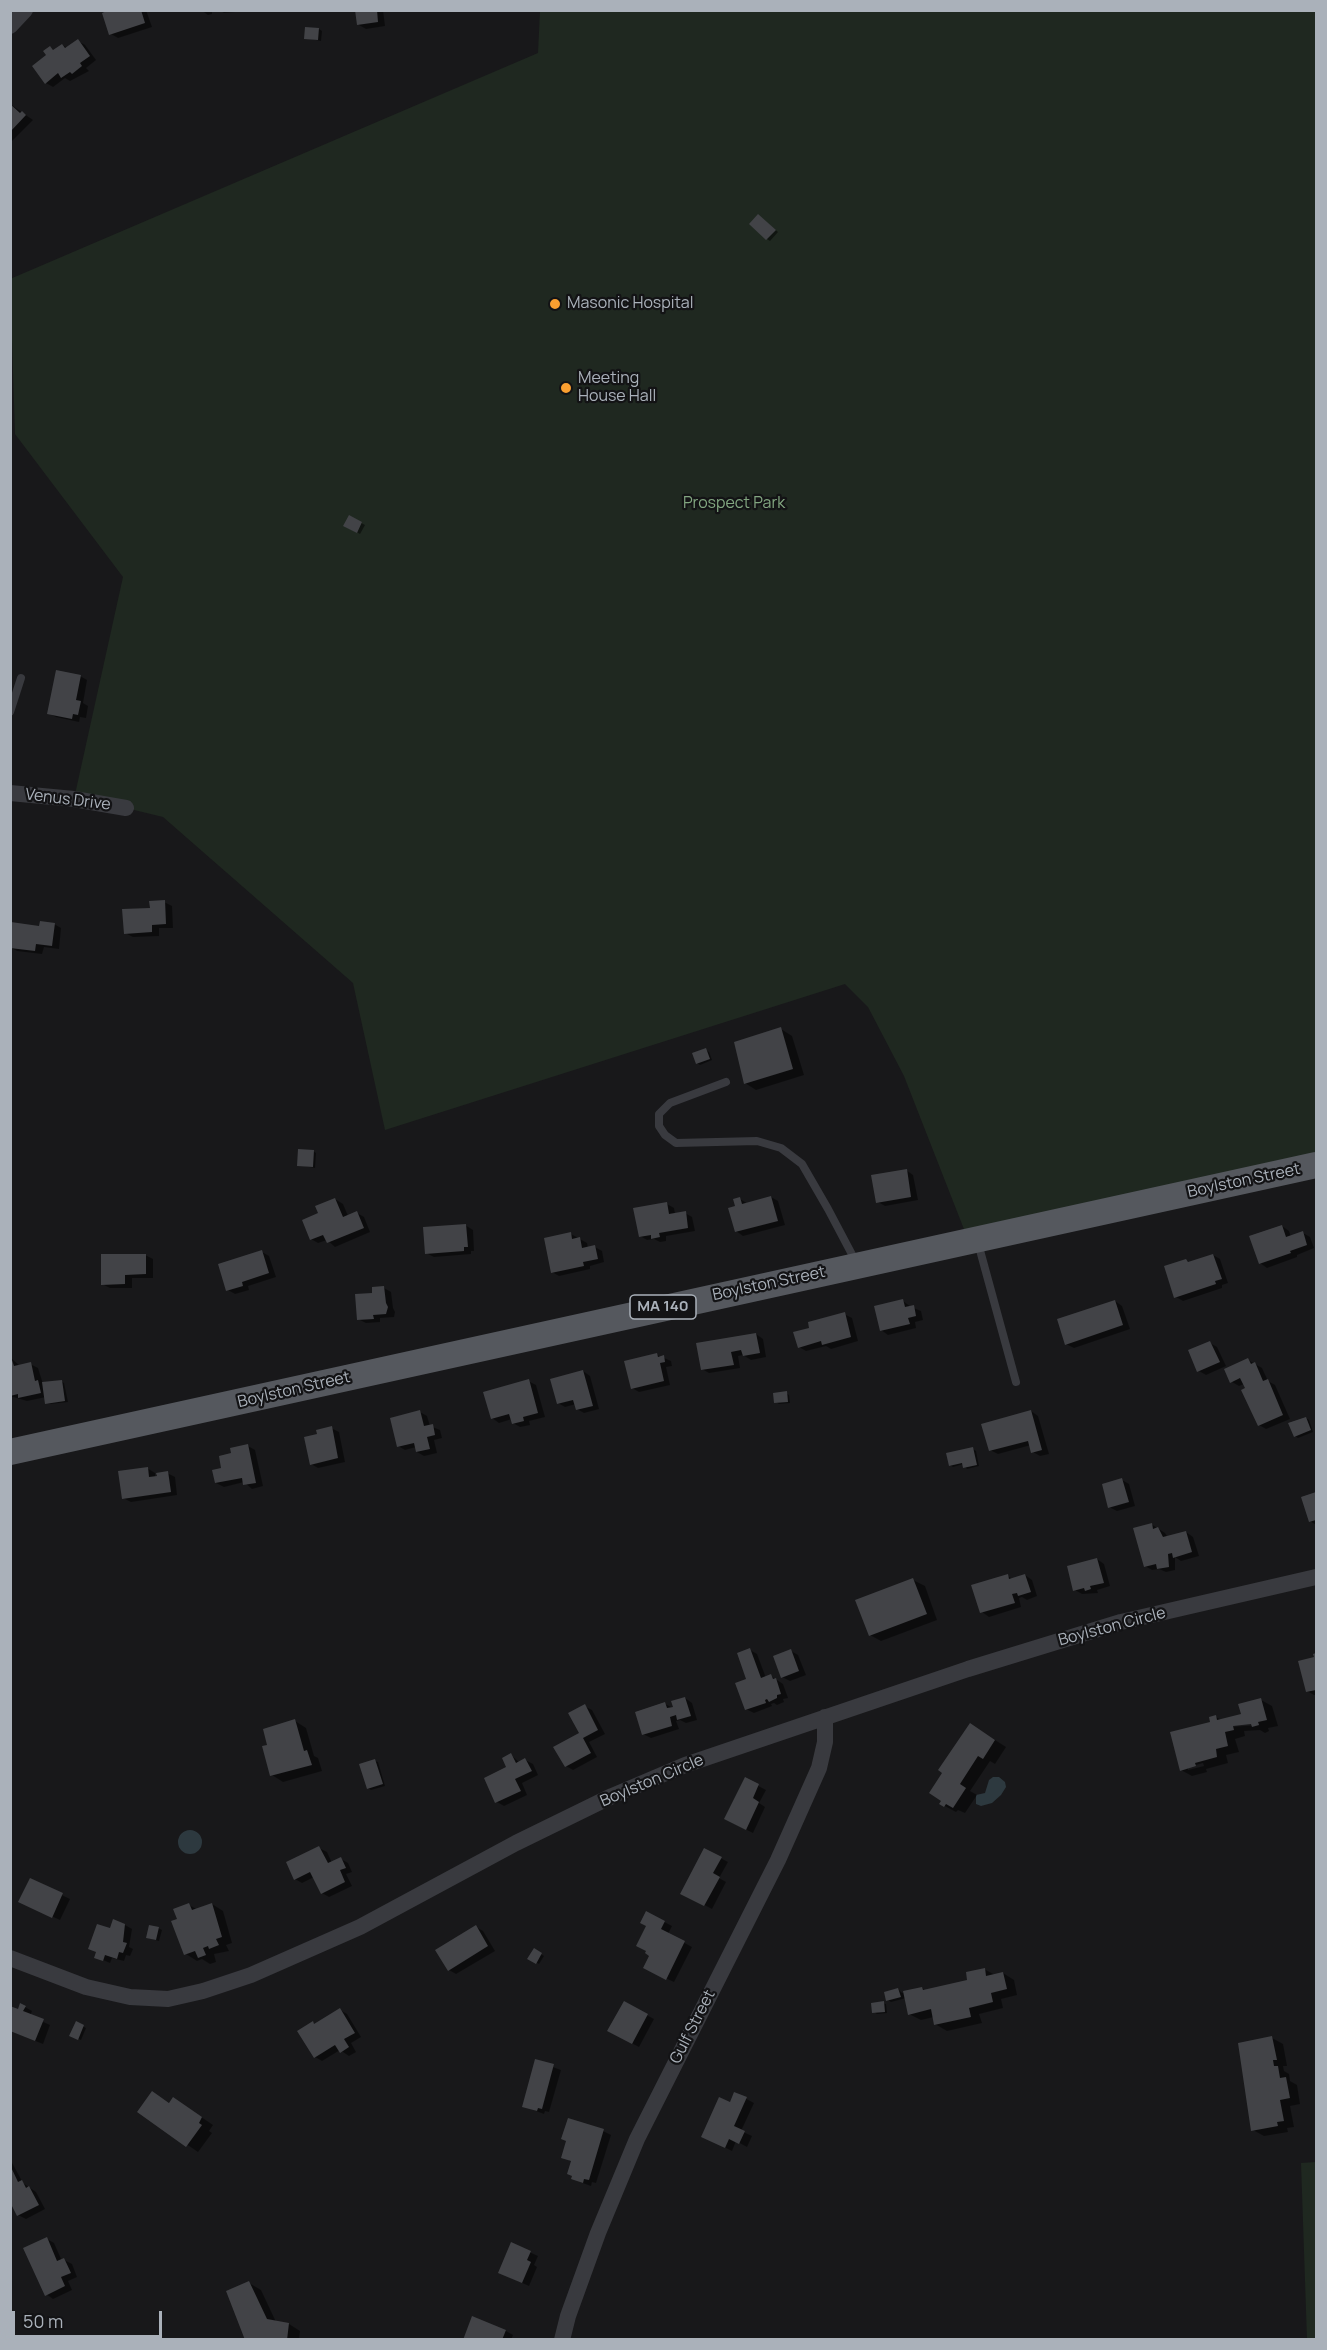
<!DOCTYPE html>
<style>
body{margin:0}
#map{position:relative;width:1327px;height:2350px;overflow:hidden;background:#18181a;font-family:Manrope,sans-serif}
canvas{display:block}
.frame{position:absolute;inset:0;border:12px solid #aab1ba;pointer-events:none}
.scale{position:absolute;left:12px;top:2311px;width:150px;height:27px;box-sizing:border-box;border:3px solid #aab1ba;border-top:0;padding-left:8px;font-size:18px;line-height:21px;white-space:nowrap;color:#aab1ba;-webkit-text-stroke:4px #131315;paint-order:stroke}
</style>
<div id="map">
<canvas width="1327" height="2350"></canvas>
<div class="frame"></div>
<div class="scale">50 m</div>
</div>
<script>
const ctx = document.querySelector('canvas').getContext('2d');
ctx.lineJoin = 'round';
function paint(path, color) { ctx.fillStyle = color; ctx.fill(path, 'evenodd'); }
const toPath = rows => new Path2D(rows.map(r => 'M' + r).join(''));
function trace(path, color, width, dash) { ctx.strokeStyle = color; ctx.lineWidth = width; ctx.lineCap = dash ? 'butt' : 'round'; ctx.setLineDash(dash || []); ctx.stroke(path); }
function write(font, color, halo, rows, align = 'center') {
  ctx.font = font + ' Manrope,sans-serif'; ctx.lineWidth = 4.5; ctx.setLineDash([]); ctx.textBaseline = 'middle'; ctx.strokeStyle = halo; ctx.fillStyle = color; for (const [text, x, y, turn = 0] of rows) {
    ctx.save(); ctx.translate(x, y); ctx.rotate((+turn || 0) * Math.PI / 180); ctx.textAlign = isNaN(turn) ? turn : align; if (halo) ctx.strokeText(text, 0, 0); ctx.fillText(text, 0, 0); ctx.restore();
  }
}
const green = toPath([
 [540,11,1316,11,1316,1165,969,1242,904,1076,868,1007,845,984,385,1130,353,983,163,817,126,808,74,799,123,577,15,434,10,279,538,53],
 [1316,2162,1316,2339,1307,2339,1301,2163]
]);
const water = toPath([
 [993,1777,999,1777,1005,1782,1006,1787,1001,1795,992,1803,981,1806,976,1804,976,1795,985,1793,989,1780],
 '178 1842a12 12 0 1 1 24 0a12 12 0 1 1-24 0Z'
]);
const shadow = toPath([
 [114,10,146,10,152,27,118,38,111,34],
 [212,10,212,14,208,15,201,10],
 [219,10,235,10,235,12,224,13],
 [357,10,383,10,385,26,366,29,359,25],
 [319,29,322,31,321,41,306,38],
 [78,41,85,45,96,60,86,68,89,71,70,81,65,78,53,87,46,83,50,47,55,51,62,45,68,48],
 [10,104,33,120,10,143],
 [762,218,778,232,770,241,767,239],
 [350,517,365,525,360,534,345,526],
 [80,676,87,680,83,703,88,706,86,718,80,717,79,722,56,717,48,713],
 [164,902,172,906,173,928,159,928,159,936,133,937,125,933],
 [54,924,61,928,59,949,44,947,42,954,17,951,10,947,40,927],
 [781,1029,792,1036,804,1075,756,1090,745,1083],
 [706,1050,709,1052,712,1060,700,1065,697,1063],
 [313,1151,316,1153,315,1168,299,1165],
 [906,1170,913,1175,918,1200,885,1206,878,1202],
 [771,1197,778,1201,785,1225,743,1236,736,1231,737,1207,740,1199,748,1204],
 [335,1199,343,1204,348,1216,357,1213,364,1217,370,1232,335,1247,327,1240,318,1243,311,1239,320,1214],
 [667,1204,674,1208,675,1214,685,1213,692,1217,695,1231,666,1236,666,1241,660,1242,654,1239,647,1240,640,1236],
 [465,1225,473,1230,474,1251,471,1251,471,1254,434,1257,426,1253],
 [1282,1226,1289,1231,1291,1237,1303,1233,1310,1237,1314,1248,1297,1255,1297,1257,1267,1268,1260,1263],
 [571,1234,587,1243,588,1248,595,1247,602,1251,604,1262,590,1266,590,1269,559,1276,552,1272],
 [262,1252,269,1256,276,1277,248,1286,249,1290,235,1294,228,1290],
 [145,1255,153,1259,153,1278,132,1278,132,1288,110,1288,102,1284],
 [1213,1255,1220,1259,1228,1283,1222,1285,1222,1288,1183,1301,1176,1297,1186,1260,1190,1263],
 [384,1288,391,1292,393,1308,395,1312,394,1317,380,1318,380,1322,366,1323,358,1319,374,1294],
 [903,1301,911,1307,921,1311,923,1320,915,1322,916,1328,888,1335,881,1330],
 [1115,1301,1122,1306,1130,1329,1074,1348,1066,1344],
 [844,1314,852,1318,858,1341,831,1349,826,1346,806,1351,799,1347,811,1329],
 [756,1334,763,1339,766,1357,751,1360,743,1355,738,1356,740,1368,709,1373,702,1369],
 [1210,1343,1217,1347,1226,1366,1206,1375,1199,1371],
 [657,1355,671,1361,672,1366,666,1367,670,1385,639,1392,632,1388],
 [12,1359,20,1366,30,1364,38,1368,43,1384,61,1381,64,1383,68,1402,50,1404,47,1403,46,1397,27,1401,10,1396],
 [1248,1360,1262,1368,1268,1381,1275,1385,1290,1419,1266,1429,1259,1425,1244,1384,1239,1386,1232,1382],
 [583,1371,590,1376,599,1409,584,1413,577,1409,576,1404,565,1407,558,1403],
 [528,1381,536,1385,545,1417,529,1421,530,1425,520,1427,513,1423,512,1419,499,1423,492,1418],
 [786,1393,789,1395,790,1403,779,1404,776,1402],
 [1031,1411,1038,1416,1049,1454,1040,1456,1033,1452,1031,1445,998,1454,990,1450],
 [420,1412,427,1416,430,1426,440,1430,442,1438,434,1440,437,1453,424,1456,417,1452,416,1447,405,1450,398,1446],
 [1306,1418,1309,1420,1313,1432,1298,1438,1295,1436],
 [331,1428,339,1432,345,1462,318,1468,311,1464,319,1436],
 [248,1446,255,1450,263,1486,252,1489,244,1482,224,1487,216,1483,233,1454],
 [973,1449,976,1451,979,1466,967,1469,963,1464,953,1467,950,1465],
 [147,1468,155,1473,155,1477,167,1473,175,1477,177,1495,131,1502,123,1498],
 [1122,1480,1129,1484,1135,1506,1117,1511,1109,1507],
 [1316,1494,1316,1525,1310,1521,1303,1498],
 [1151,1524,1165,1533,1168,1538,1186,1532,1193,1537,1199,1556,1181,1561,1175,1557,1175,1570,1166,1572,1159,1569,1152,1570,1145,1566],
 [1097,1559,1104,1564,1110,1586,1097,1590,1098,1593,1082,1594,1075,1590],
 [1025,1575,1032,1580,1037,1596,1027,1600,1022,1597,1019,1598,1021,1607,989,1617,982,1612,1007,1576,1013,1579],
 [913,1580,925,1586,937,1620,881,1641,870,1635],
 [750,1650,757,1654,766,1678,771,1676,783,1684,788,1698,783,1699,784,1702,777,1705,774,1703,771,1704,772,1706,754,1713,746,1709],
 [791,1651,798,1655,806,1675,790,1681,782,1677],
 [1316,1654,1316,1695,1314,1695,1307,1691,1315,1655],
 [685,1698,692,1703,697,1720,686,1723,680,1720,676,1721,679,1729,651,1738,643,1734,665,1704,673,1708],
 [1261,1700,1272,1706,1278,1726,1268,1728,1269,1731,1265,1733,1260,1730,1244,1731,1245,1736,1235,1739,1239,1752,1226,1755,1228,1763,1206,1769,1207,1772,1192,1776,1181,1770,1216,1717,1221,1720,1242,1715],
 [1258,1722,1259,1725,1228,1727,1235,1724],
 [1203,1763,1204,1766,1188,1770,1188,1767],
 [584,1706,592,1710,605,1734,589,1742,597,1757,573,1770,566,1766,581,1734],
 [295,1721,306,1728,314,1756,318,1758,322,1771,283,1782,272,1775],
 [981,1731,1006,1747,995,1764,990,1761,970,1791,977,1795,965,1813,958,1810,956,1812,941,1804],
 [511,1755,520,1763,525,1760,533,1764,538,1775,522,1783,527,1795,504,1806,497,1802],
 [374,1761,378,1762,385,1786,371,1790,368,1788],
 [745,1779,766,1790,759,1803,765,1807,753,1833,733,1823],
 [319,1848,327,1852,332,1863,341,1859,348,1863,352,1872,346,1874,352,1886,329,1897,322,1893,314,1877,302,1883,295,1879],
 [705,1850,728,1862,719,1878,726,1882,712,1909,682,1893],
 [30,1880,70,1899,60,1920,27,1905],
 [212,1904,223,1911,232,1943,226,1945,229,1951,214,1954,216,1962,210,1964,202,1959,197,1961,186,1954,173,1922,179,1919,189,1905,198,1910],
 [647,1913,672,1926,668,1934,692,1947,674,1982,652,1972,651,1956,648,1951],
 [125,1925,132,1929,129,1947,133,1949,130,1956,126,1955,124,1961,112,1958,110,1963,96,1957,111,1930],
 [476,1927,483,1931,495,1951,456,1974,449,1970],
 [158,1928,162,1930,159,1941,148,1938],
 [534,1950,544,1956,539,1964,529,1958],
 [984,1969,995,1975,1003,1973,1014,1980,1017,1995,1001,1999,1003,2008,979,2014,982,2023,947,2031,935,2024,934,2017,921,2020,909,2014,906,1998,891,2002,888,2000,898,1989,902,1993,922,1988,926,1991,969,1981],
 [624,2003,654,2019,639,2047,616,2035],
 [883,2003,886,2004,887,2013,877,2014,874,2012],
 [25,2007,32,2011,30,2016,50,2025,43,2044,10,2031],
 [340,2010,347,2014,361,2037,351,2043,356,2052,349,2056,340,2050,322,2061,315,2057,316,2025],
 [76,2023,86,2028,81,2040,74,2037],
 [1272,2038,1283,2044,1287,2066,1283,2066,1284,2071,1289,2074,1290,2081,1297,2085,1300,2104,1290,2106,1294,2127,1287,2128,1288,2132,1264,2136,1253,2130],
 [536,2061,561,2070,549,2112,545,2111,544,2114,523,2106],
 [735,2093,754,2103,741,2131,752,2136,747,2147,736,2141,732,2151,710,2140],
 [163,2099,171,2104,185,2106,213,2125,209,2131,212,2133,198,2152,139,2112],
 [603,2131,611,2135,596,2183,592,2182,591,2186,580,2182,573,2178,572,2162,563,2157],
 [10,2159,23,2183,36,2192,45,2209,26,2219,18,2215,10,2199],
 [47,2239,54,2243,62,2261,64,2260,72,2264,77,2277,68,2281,72,2290,53,2299,46,2294],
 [512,2244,538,2256,534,2265,537,2267,529,2286,507,2276],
 [249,2283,261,2290,276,2322,289,2324,300,2331,299,2340,247,2340],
 [473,2318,506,2331,513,2335,511,2340,465,2340]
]);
const building = toPath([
 [109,10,141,10,145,23,109,35,102,13],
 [355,10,377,10,378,22,357,25],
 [305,27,319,28,318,40,304,39],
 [78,39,90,56,80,63,82,66,72,74,70,72,61,78,58,73,45,84,32,66,46,55,43,51,50,46,53,50,62,44,65,48],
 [10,104,20,113,22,111,26,115,10,132],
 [758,214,776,230,766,240,749,224],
 [349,515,362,522,357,533,343,526],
 [56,670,81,675,76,700,81,701,78,715,73,714,72,719,47,714],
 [165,900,166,924,152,925,152,932,124,934,122,909,150,908,149,901],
 [40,921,55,923,52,946,36,944,35,951,10,948,11,922,39,926],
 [781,1027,793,1069,744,1084,734,1042],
 [706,1048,710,1059,696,1064,692,1053],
 [298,1149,314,1150,313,1167,297,1166],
 [907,1169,911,1197,876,1203,871,1175],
 [771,1196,778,1221,735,1232,728,1208,735,1206,733,1199,740,1197,742,1204],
 [335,1198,343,1217,357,1211,364,1228,327,1243,323,1235,310,1240,302,1220,318,1213,315,1206],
 [667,1202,669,1214,686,1211,688,1228,659,1233,660,1237,651,1239,651,1235,639,1237,633,1208],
 [466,1224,468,1247,464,1247,464,1251,425,1254,423,1227],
 [1282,1225,1286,1237,1303,1231,1307,1245,1290,1251,1291,1253,1259,1264,1249,1236],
 [571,1232,572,1239,580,1237,582,1248,595,1245,598,1259,583,1262,584,1266,551,1273,544,1238],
 [262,1250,269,1273,242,1282,243,1286,226,1291,218,1264],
 [101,1254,146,1254,146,1274,125,1275,125,1284,101,1285],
 [1213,1254,1222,1279,1215,1281,1216,1284,1174,1298,1164,1266,1186,1259,1188,1262],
 [384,1286,386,1303,388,1307,386,1314,373,1315,374,1319,357,1320,355,1294,372,1293,372,1287],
 [903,1299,905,1307,914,1305,916,1316,908,1318,910,1324,880,1331,874,1306],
 [1115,1300,1123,1325,1065,1345,1057,1319],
 [845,1312,851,1337,822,1345,821,1341,798,1348,793,1332,809,1328,808,1322],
 [756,1333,760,1353,743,1356,741,1350,731,1352,734,1365,701,1370,696,1343],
 [1210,1341,1220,1362,1197,1372,1188,1350],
 [657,1353,658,1357,664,1355,665,1362,660,1363,664,1381,631,1389,624,1361],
 [10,1354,14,1366,31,1362,35,1381,38,1380,41,1393,18,1398,18,1394,10,1396],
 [1248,1358,1251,1364,1255,1362,1263,1381,1268,1379,1283,1415,1258,1426,1241,1390,1245,1388,1240,1378,1230,1383,1224,1369],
 [583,1370,593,1406,576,1410,573,1400,557,1404,550,1379],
 [529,1379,538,1413,523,1417,524,1421,512,1424,509,1414,491,1419,483,1392],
 [62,1380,65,1401,45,1404,42,1382],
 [787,1391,788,1402,774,1403,773,1393],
 [420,1410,424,1426,433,1424,435,1435,427,1437,430,1449,416,1452,414,1443,397,1447,390,1418],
 [1031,1410,1042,1450,1031,1453,1028,1441,989,1451,981,1424],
 [1306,1417,1311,1430,1294,1437,1288,1423],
 [332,1426,338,1458,310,1465,304,1437,317,1434,316,1430],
 [248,1444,256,1483,243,1485,242,1478,215,1483,212,1470,221,1468,219,1456,231,1453,230,1448],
 [973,1447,977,1465,963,1468,962,1463,949,1466,946,1453],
 [148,1467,149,1477,157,1476,156,1473,168,1471,171,1492,122,1499,118,1471],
 [1122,1478,1129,1502,1108,1508,1102,1484],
 [1316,1492,1316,1520,1309,1522,1301,1497],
 [1152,1523,1153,1529,1158,1527,1163,1537,1186,1531,1192,1552,1173,1558,1172,1553,1168,1554,1169,1567,1157,1569,1156,1564,1144,1567,1133,1528],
 [1097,1558,1104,1583,1090,1586,1091,1589,1085,1591,1084,1588,1073,1591,1067,1566],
 [1008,1574,1009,1579,1025,1574,1031,1592,1018,1596,1017,1593,1012,1594,1015,1603,980,1613,971,1585],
 [913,1578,927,1614,869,1636,855,1600],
 [750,1648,761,1678,771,1674,773,1679,776,1678,781,1694,777,1695,777,1698,769,1702,767,1699,765,1700,766,1703,745,1710,735,1683,746,1679,737,1653],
 [791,1649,799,1671,781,1678,773,1656],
 [1316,1653,1316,1690,1306,1692,1298,1661,1314,1657,1313,1654],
 [685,1697,691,1716,677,1720,676,1715,670,1717,672,1726,642,1735,635,1712,665,1702,667,1708,673,1707,671,1701],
 [1261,1698,1267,1720,1258,1722,1259,1725,1252,1727,1251,1724,1233,1726,1234,1730,1225,1732,1228,1746,1216,1749,1217,1757,1195,1763,1196,1766,1180,1771,1170,1732,1210,1722,1209,1717,1216,1715,1217,1720,1241,1714,1238,1704],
 [585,1704,598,1730,583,1738,591,1753,565,1767,553,1747,579,1733,568,1713],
 [295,1719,304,1751,307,1750,312,1765,270,1776,262,1746,267,1745,263,1729],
 [970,1723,995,1740,983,1759,978,1756,960,1784,966,1788,953,1808,946,1804,944,1807,939,1804,941,1801,929,1793,942,1773,938,1770],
 [511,1753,516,1763,525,1758,532,1771,515,1779,521,1791,495,1803,484,1778,506,1767,502,1758],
 [375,1759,383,1784,367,1789,359,1764],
 [745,1777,759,1784,753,1798,759,1802,746,1830,724,1819],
 [319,1846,328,1863,341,1857,346,1868,340,1870,345,1882,321,1894,310,1872,294,1880,286,1862],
 [704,1848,722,1857,713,1873,720,1877,704,1906,680,1894],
 [30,1878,63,1893,52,1918,18,1902],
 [189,1903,192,1910,212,1903,222,1937,216,1939,219,1945,209,1949,208,1946,203,1948,206,1955,198,1958,195,1951,184,1955,171,1921,177,1919,173,1909],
 [646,1911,665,1921,661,1929,685,1941,666,1980,643,1968,649,1956,645,1953,646,1951,636,1946,646,1926,640,1923],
 [113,1919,125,1924,123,1942,127,1943,123,1953,119,1952,117,1959,105,1955,103,1961,94,1958,96,1952,88,1949,97,1924,110,1928],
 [149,1925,159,1927,156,1940,146,1938],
 [476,1925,488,1946,448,1971,435,1950],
 [534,1948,542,1953,536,1964,527,1959],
 [985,1968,986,1976,1003,1972,1007,1989,991,1993,993,2002,969,2008,971,2017,934,2025,931,2009,908,2015,903,1991,922,1987,923,1990,967,1980,966,1972],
 [898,1988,901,1997,886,2001,884,1992],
 [624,2001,648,2014,632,2044,607,2031],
 [884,2001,885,2012,872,2013,871,2003],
 [20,2003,26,2006,23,2011,44,2019,35,2041,10,2031,10,2006,18,2009],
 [340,2008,355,2033,344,2039,349,2047,340,2053,335,2045,314,2058,297,2031,313,2021,314,2024],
 [76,2021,84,2025,78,2040,69,2036],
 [1272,2036,1277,2060,1273,2060,1274,2066,1278,2066,1280,2078,1286,2077,1290,2098,1280,2100,1284,2121,1277,2122,1278,2126,1251,2131,1238,2043],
 [535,2059,554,2064,542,2109,538,2108,537,2111,522,2107],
 [152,2091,169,2103,173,2097,202,2117,199,2123,202,2125,186,2147,137,2112],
 [734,2092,747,2097,734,2126,745,2131,739,2144,729,2139,725,2148,701,2137,719,2097,730,2102],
 [568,2118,604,2129,589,2180,584,2179,583,2183,571,2179,572,2176,567,2174,571,2161,561,2158,566,2141,561,2139],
 [10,2165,18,2182,22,2180,26,2188,29,2186,39,2205,17,2216,10,2202],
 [47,2237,57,2261,64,2258,71,2273,61,2277,65,2286,45,2296,23,2248],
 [511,2242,531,2251,527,2260,531,2262,522,2283,498,2273],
 [249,2281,267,2319,289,2323,287,2340,245,2340,226,2291],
 [472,2316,506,2330,502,2340,463,2340]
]);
const lane = toPath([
 [10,712,21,678],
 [726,1082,670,1103,659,1114,659,1126,665,1135,676,1143,757,1141,781,1148,802,1164,828,1209,856,1262],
 [978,1243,1016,1382]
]);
const street = toPath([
 [10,26,25,10],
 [10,793,74,799,126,808],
 [10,1958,86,1987,130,1997,168,1999,203,1991,251,1975,360,1927,516,1843,612,1796,685,1765,968,1669,1121,1622,1316,1577],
 [562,2340,568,2316,598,2233,637,2139,778,1860,819,1768,825,1742,825,1717]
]);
const primary = toPath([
 [10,1452,1316,1165]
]);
const markers = [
 [555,304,6,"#fa9f30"],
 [566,388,6,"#fa9f30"]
];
const shields = [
 [663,1307,66]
];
const shieldNames = [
 ["MA 140",663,1307]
];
const poiNames = [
 ["Masonic Hospital",567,304],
 ["Meeting",578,379],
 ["House Hall",578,397]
];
const parkNames = [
 ["Prospect Park",734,504]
];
const streetNames = [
 ["Venus Drive",68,800,7],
 ["Boylston Street",1244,1181,-12],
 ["Boylston Street",769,1284,-12],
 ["Boylston Street",294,1390,-13],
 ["Boylston Circle",1112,1627,-15],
 ["Boylston Circle",652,1781,-23],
 ["Gulf Street",693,2027,-63]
];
paint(green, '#1f2820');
paint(water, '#2d393f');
paint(shadow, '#0007');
paint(building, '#424347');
trace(lane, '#393a3f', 8);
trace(street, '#393a3f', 16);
trace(primary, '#55585e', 26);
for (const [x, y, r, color] of markers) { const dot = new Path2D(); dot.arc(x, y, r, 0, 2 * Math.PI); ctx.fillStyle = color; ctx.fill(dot); trace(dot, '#131315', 2); }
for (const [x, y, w] of shields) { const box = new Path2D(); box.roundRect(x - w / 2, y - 12, w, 24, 4.5); ctx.fillStyle = '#131315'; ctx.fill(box); trace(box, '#aab1ba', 1.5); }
write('bold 15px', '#aab1ba', null, shieldNames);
write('16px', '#aab1ba', '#131315', poiNames, 'left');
write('16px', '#82a680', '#131315', parkNames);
write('16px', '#aab1ba', '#131315', streetNames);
</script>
